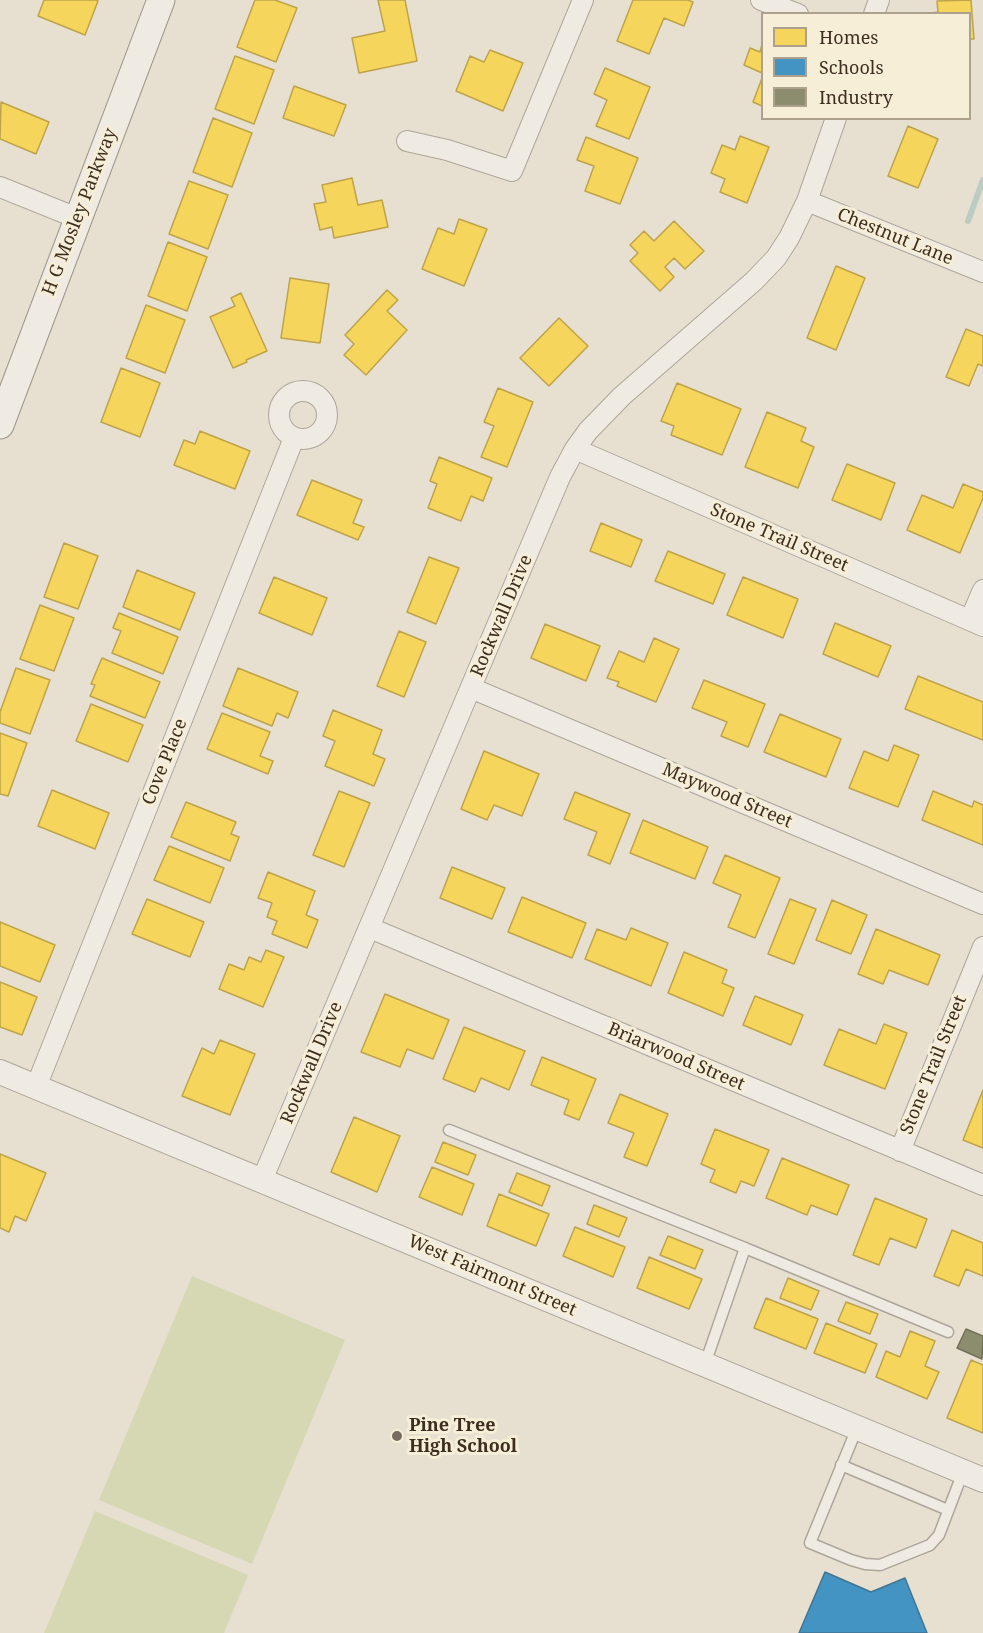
<!DOCTYPE html>
<style>
body{margin:0}
#map{position:relative;width:983px;height:1633px;overflow:hidden;background:#e7e0d1;font-family:"Noto Serif",serif}
canvas{display:block}
.legend{position:absolute;left:761px;top:12px;width:210px;height:108px;box-sizing:border-box;background:#f7eed8;border:2px solid #ada18e;margin:0;padding:8px 10px;list-style:none;font-size:18px;color:#3d2e20}
.legend li{display:flex;align-items:center;gap:12px;height:30px}
.legend b{width:30px;border:2px solid #ada18e}
</style>
<div id="map">
<canvas width="983" height="1633"></canvas>
<ul class="legend">
<li><b style="height:16px;background:#f6d55c"></b>Homes</li>
<li><b style="height:16px;background:#4393c3"></b>Schools</li>
<li><b style="height:16px;background:#8c8c6e"></b>Industry</li>
</ul>
</div>
<script>
const ctx = document.querySelector('canvas').getContext('2d');
ctx.lineJoin = 'round';
function paint(path, color) { ctx.fillStyle = color; ctx.fill(path, 'evenodd'); }
const toPath = rows => new Path2D(rows.map(r => 'M' + r).join(''));
function trace(path, color, width, dash) { ctx.strokeStyle = color; ctx.lineWidth = width; ctx.lineCap = dash ? 'butt' : 'round'; ctx.setLineDash(dash || []); ctx.stroke(path); }
function write(font, color, halo, rows, align = 'center') {
  ctx.font = font + ' "Noto Serif",serif'; ctx.lineWidth = 6; ctx.setLineDash([]); ctx.textBaseline = 'middle'; ctx.strokeStyle = halo; ctx.fillStyle = color; for (const [text, x, y, turn = 0] of rows) {
    ctx.save(); ctx.translate(x, y); ctx.rotate((+turn || 0) * Math.PI / 180); ctx.textAlign = isNaN(turn) ? turn : align; if (halo) ctx.strokeText(text, 0, 0); ctx.fillText(text, 0, 0); ctx.restore();
  }
}
const green = toPath([
 [192,1276,345,1340,252,1564,99,1500],
 [95,1511,248,1575,224,1633,44,1633]
]);
const homes = toPath([
 [44,0,96,0,98,1,85,35,38,16,44,0],
 [255,0,275,0,297,8,276,62,237,47,255,0],
 [378,0,405,0,417,61,359,73,352,38,385,31,378,0],
 [633,0,688,0,693,2,684,26,664,18,649,54,617,41,633,0],
 [971,0,974,39,970,39,970,14,925,14,938,12,937,1,971,0],
 [762,44,762,73,744,65,750,48,760,52,762,44],
 [490,50,523,63,503,111,456,91,470,56,484,62,490,50],
 [235,56,274,70,254,124,215,109,235,56],
 [605,68,650,87,629,139,596,126,607,100,594,94,605,68],
 [762,78,762,106,753,102,762,78],
 [294,86,346,105,334,136,283,118,294,86],
 [1,102,49,122,36,154,0,139,1,102],
 [213,118,252,133,232,187,193,172,213,118],
 [908,126,938,139,918,188,888,176,908,126],
 [740,136,769,147,747,203,720,192,725,179,711,173,722,145,735,150,740,136],
 [586,137,638,158,620,204,585,191,594,166,577,160,586,137],
 [352,178,358,205,382,200,388,227,334,238,332,227,320,230,314,204,326,202,322,185,352,178],
 [189,181,228,195,208,249,169,234,189,181],
 [459,219,487,229,464,286,422,269,438,228,454,234,459,219],
 [674,221,704,251,685,269,674,258,665,267,674,277,660,291,630,261,638,253,630,245,644,231,654,241,674,221],
 [168,242,207,257,187,311,148,296,168,242],
 [836,266,865,278,836,350,807,338,836,266],
 [290,278,329,284,320,343,281,338,290,278],
 [387,290,398,300,387,311,407,330,366,375,344,355,354,344,345,335,387,290],
 [241,293,267,351,246,360,247,362,233,368,210,317,235,306,231,298,241,293],
 [146,305,185,320,165,373,126,358,146,305],
 [559,318,588,346,549,386,520,358,559,318],
 [966,329,983,336,983,366,978,364,969,386,946,377,966,329],
 [121,368,160,383,140,437,101,422,121,368],
 [677,383,741,409,722,455,671,435,674,426,661,421,677,383],
 [498,388,533,402,507,467,481,457,494,426,484,422,498,388],
 [767,412,806,428,801,441,814,447,798,488,745,467,767,412],
 [200,431,250,451,235,489,174,465,184,440,195,444,200,431],
 [439,457,492,478,483,501,471,496,461,521,428,508,437,484,430,481,439,457],
 [847,464,895,483,881,520,832,500,847,464],
 [312,480,362,500,353,523,364,527,358,540,297,515,312,480],
 [963,484,983,492,983,498,960,553,907,530,922,495,953,508,963,484],
 [601,523,642,540,631,567,590,551,601,523],
 [64,543,98,556,78,609,44,597,64,543],
 [668,551,725,574,713,604,655,581,668,551],
 [429,557,459,568,436,624,407,612,429,557],
 [137,570,195,593,180,630,123,607,137,570],
 [274,577,327,598,312,635,259,613,274,577],
 [743,577,798,599,783,638,727,615,743,577],
 [40,605,74,618,54,671,20,659,40,605],
 [119,613,178,637,163,674,112,653,121,631,113,628,119,613],
 [835,623,891,646,878,677,823,654,835,623],
 [545,624,600,646,586,681,531,658,545,624],
 [399,631,426,642,404,697,377,686,399,631],
 [654,638,679,649,656,702,617,686,619,682,607,678,619,651,644,662,654,638],
 [102,658,160,682,145,718,90,696,95,685,91,684,102,658],
 [16,668,50,680,30,734,0,723,0,712,16,668],
 [238,668,298,692,288,718,277,713,272,726,223,706,238,668],
 [918,676,983,702,983,740,905,709,918,676],
 [704,680,765,704,748,747,721,736,727,722,692,708,704,680],
 [91,704,143,725,128,762,76,741,91,704],
 [333,710,382,730,373,754,385,759,374,786,325,766,335,741,323,736,333,710],
 [222,713,270,732,260,756,273,761,268,774,207,749,222,713],
 [780,714,841,739,826,777,764,752,780,714],
 [0,733,27,743,8,796,0,794,0,733],
 [894,745,919,755,898,807,849,788,864,751,888,761,894,745],
 [484,751,539,774,522,816,494,805,487,820,461,809,484,751],
 [52,790,109,813,95,849,38,826,52,790],
 [339,791,370,803,344,867,313,855,339,791],
 [933,791,972,807,974,801,983,805,983,845,922,820,933,791],
 [575,792,630,814,610,864,588,855,597,832,564,819,575,792],
 [186,802,236,822,231,834,239,837,230,861,171,837,186,802],
 [643,820,708,847,695,879,630,853,643,820],
 [169,846,224,868,210,903,154,880,169,846],
 [725,855,780,878,755,938,728,927,741,895,713,883,725,855],
 [452,867,505,888,492,919,440,898,452,867],
 [268,872,315,891,306,915,318,920,307,948,272,934,277,921,267,917,272,903,258,898,268,872],
 [522,897,586,923,572,958,508,932,522,897],
 [147,899,204,922,190,957,132,934,147,899],
 [790,899,816,909,794,964,768,954,790,899],
 [832,900,867,915,851,954,816,940,832,900],
 [0,922,55,945,40,982,0,966,0,922],
 [631,928,668,943,651,986,585,959,597,929,626,940,631,928],
 [876,929,940,955,928,985,889,970,883,984,858,974,876,929],
 [266,950,284,957,263,1007,219,989,229,964,244,970,249,957,261,962,266,950],
 [684,952,727,970,722,983,734,988,723,1016,668,993,684,952],
 [0,982,37,997,22,1035,0,1027,0,982],
 [385,994,449,1020,433,1059,407,1049,400,1067,361,1052,385,994],
 [755,996,803,1015,791,1045,743,1025,755,996],
 [884,1024,907,1033,885,1089,824,1065,839,1029,876,1044,884,1024],
 [464,1027,525,1051,509,1090,481,1078,475,1092,443,1079,464,1027],
 [220,1040,255,1054,230,1115,182,1096,202,1048,214,1054,220,1040],
 [542,1057,596,1079,579,1120,564,1114,569,1100,531,1085,542,1057],
 [983,1090,983,1148,963,1140,983,1090],
 [620,1094,668,1114,647,1166,624,1157,634,1133,608,1123,620,1094],
 [354,1117,400,1136,377,1192,331,1172,354,1117],
 [715,1129,769,1150,754,1186,741,1181,736,1193,710,1182,715,1170,701,1164,715,1129],
 [443,1142,476,1155,468,1175,435,1162,443,1142],
 [0,1154,46,1173,26,1221,15,1216,9,1232,0,1228,0,1154],
 [782,1158,849,1185,837,1215,811,1205,807,1215,766,1198,782,1158],
 [432,1167,474,1184,462,1215,419,1197,432,1167],
 [517,1173,550,1186,542,1206,509,1192,517,1173],
 [499,1194,549,1214,536,1246,487,1226,499,1194],
 [875,1198,927,1219,916,1248,890,1238,879,1265,853,1255,875,1198],
 [594,1205,627,1218,619,1237,587,1224,594,1205],
 [575,1227,625,1247,613,1277,563,1256,575,1227],
 [952,1230,983,1243,983,1276,966,1269,959,1286,934,1276,952,1230],
 [668,1236,703,1250,695,1269,660,1255,668,1236],
 [649,1257,702,1279,689,1309,637,1288,649,1257],
 [788,1278,819,1291,811,1310,780,1298,788,1278],
 [766,1298,818,1319,806,1349,754,1328,766,1298],
 [846,1302,878,1314,870,1334,838,1321,846,1302],
 [826,1323,877,1344,865,1373,814,1353,826,1323],
 [910,1331,935,1341,925,1366,939,1372,927,1399,876,1377,886,1351,900,1357,910,1331],
 [971,1360,983,1365,983,1433,947,1418,971,1360]
]);
const schools = toPath([
 [825,1572,871,1592,905,1578,927,1633,799,1633,825,1572]
]);
const industry = toPath([
 [966,1329,983,1336,982,1359,957,1348,966,1329]
]);
const stream = toPath([
 [968,221,983,180]
]);
const service = toPath([
 [449,1130,745,1248],
 [705,1364,745,1248,948,1332],
 [857,1428,810,1543,851,1560,865,1564,880,1565,930,1545,939,1535,963,1472],
 [841,1465,948,1510]
]);
const minor = toPath([
 [761,0,798,14],
 [874,14,879,0],
 [407,141,447,150,512,171,583,0],
 [0,187,77,218],
 [807,201,983,272],
 '279 415a24 24 0 1 1 48 0a24 24 0 1 1-48 0Z',
 [575,449,983,626],
 [970,620,983,590],
 [471,688,983,904],
 [370,928,983,1185],
 [36,1087,294,438],
 [900,1151,983,947],
 [262,1180,560,477,575,449,588,431,622,396,754,281,776,258,789,238,807,201,836,118]
]);
const tertiary = toPath([
 [0,1072,983,1480]
]);
const secondary = toPath([
 [0,425,161,0]
]);
const markers = [
 [397,1436,6,"#786c5e"]
];
const streetNames = [
 ["H G Mosley Parkway",80,212,-69],
 ["Chestnut Lane",895,237,22],
 ["Stone Trail Street",779,538,23],
 ["Rockwall Drive",502,616,-67],
 ["Cove Place",165,762,-68],
 ["Maywood Street",727,796,23],
 ["Briarwood Street",676,1057,23],
 ["Rockwall Drive",312,1063,-67],
 ["Stone Trail Street",934,1065,-68],
 ["West Fairmont Street",492,1276,23]
];
const poiNames = [
 ["Pine Tree",409,1426],
 ["High School",409,1447]
];
paint(green, '#d6d7b3');
paint(homes, '#f6d55c');
trace(homes, '#bea34a', 1.5);
paint(schools, '#4393c3');
trace(schools, '#417592', 1.5);
paint(industry, '#8c8c6e');
trace(industry, '#747057', 1.5);
trace(stream, '#bcccc2', 6);
trace(service, '#ada599', 13);
trace(minor, '#ada599', 22);
trace(tertiary, '#ada599', 26);
trace(secondary, '#9c958a', 29);
trace(service, '#efebe3', 10);
trace(minor, '#efebe3', 20);
trace(tertiary, '#efebe3', 24);
trace(secondary, '#efebe3', 27);
for (const [x, y, r, color] of markers) { const dot = new Path2D(); dot.arc(x, y, r, 0, 2 * Math.PI); ctx.fillStyle = color; ctx.fill(dot); trace(dot, '#f7eed8', 2); }
write('18px', '#3d2e20', '#f7eed8', streetNames);
write('bold 18px', '#3d2e20', '#f7eed8', poiNames, 'left');
</script>
